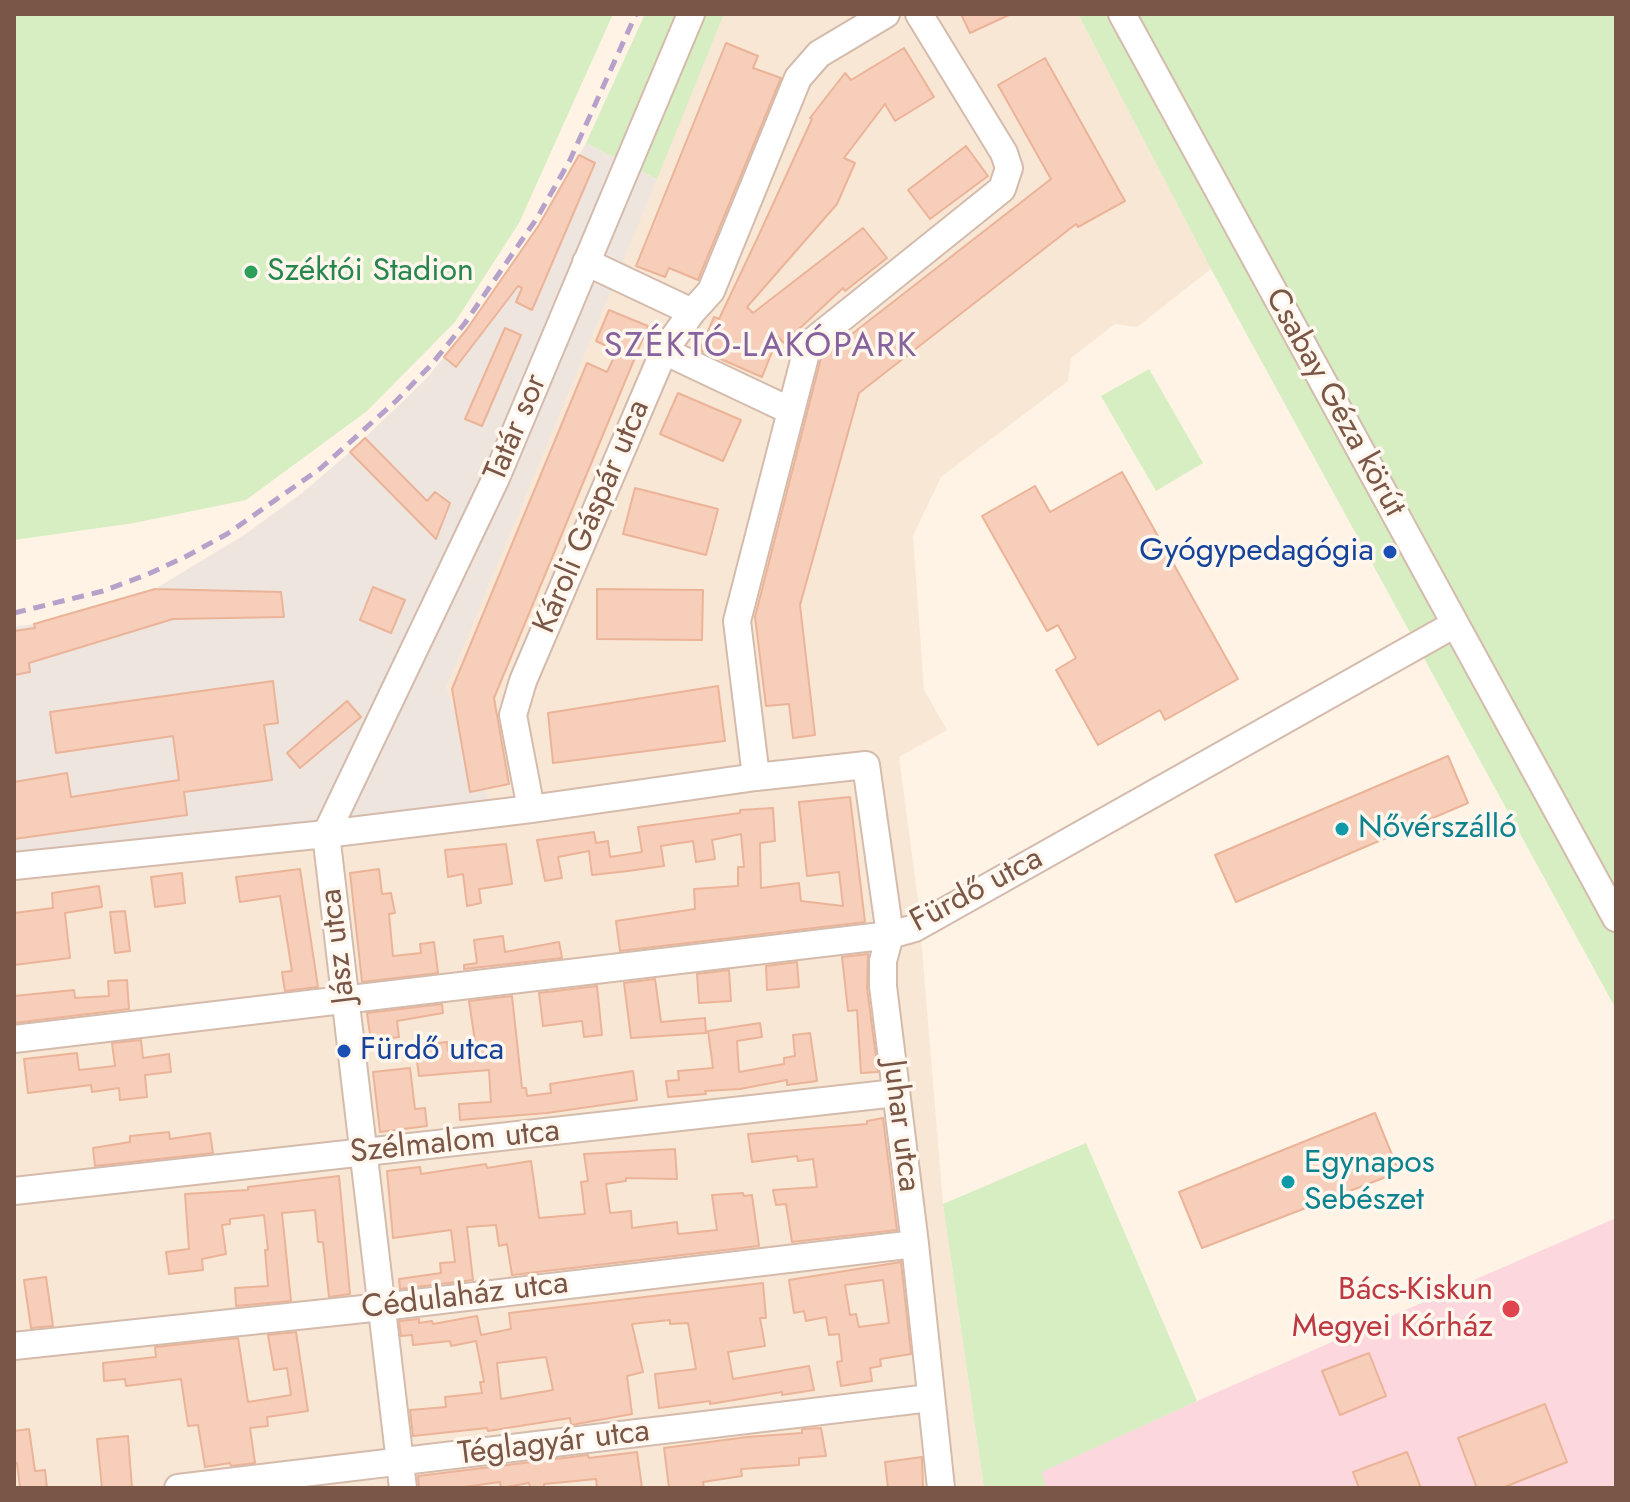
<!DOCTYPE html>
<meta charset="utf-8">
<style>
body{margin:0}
#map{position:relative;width:1630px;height:1502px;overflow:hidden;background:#fef3e5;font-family:Jost,sans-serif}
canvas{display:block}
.frame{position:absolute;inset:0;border:16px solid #7a5647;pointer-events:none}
</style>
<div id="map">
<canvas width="1630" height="1502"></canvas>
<div class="frame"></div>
</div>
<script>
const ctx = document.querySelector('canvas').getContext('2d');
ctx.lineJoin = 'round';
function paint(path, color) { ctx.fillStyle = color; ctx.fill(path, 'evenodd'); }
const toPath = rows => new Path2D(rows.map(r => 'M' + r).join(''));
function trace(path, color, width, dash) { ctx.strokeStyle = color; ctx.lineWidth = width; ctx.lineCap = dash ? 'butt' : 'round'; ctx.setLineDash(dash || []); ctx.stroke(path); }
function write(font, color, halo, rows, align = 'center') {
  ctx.font = font + ' Jost,sans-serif'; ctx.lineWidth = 7; ctx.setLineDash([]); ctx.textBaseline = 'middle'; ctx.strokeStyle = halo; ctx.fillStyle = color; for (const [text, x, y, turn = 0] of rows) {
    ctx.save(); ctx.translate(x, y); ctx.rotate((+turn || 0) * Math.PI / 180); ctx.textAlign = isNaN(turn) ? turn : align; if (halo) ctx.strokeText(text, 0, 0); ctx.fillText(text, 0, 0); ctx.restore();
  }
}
const residential = toPath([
 [724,14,1078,14,1211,269,1137,327,1115,324,1071,358,1068,381,941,477,913,536,924,690,947,730,899,757,918,900,943,1204,984,1488,14,1488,14,877,498,827,445,689]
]);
const industrial = toPath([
 [586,143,657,179,446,688,499,828,14,877,14,627,34,624,155,589,244,535,302,493,350,452,426,379,467,329,539,225]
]);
const medical = toPath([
 [1616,1218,1616,1488,1046,1488,1041,1472,1197,1401]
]);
const green = toPath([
 [14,14,613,14,519,223,455,322,367,411,246,500,134,523,14,540],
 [645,14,724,14,657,179,586,143],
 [1078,14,1616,14,1616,1009,1211,269],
 [1149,369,1203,463,1156,491,1101,396],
 [1086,1143,1197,1401,1042,1472,1046,1488,984,1488,943,1204]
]);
const building = toPath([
 [961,14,1011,14,970,33,961,14],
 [726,43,758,56,753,68,781,78,698,280,669,268,665,277,636,266,726,43],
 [904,48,934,97,895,121,885,104,844,158,855,163,837,204,747,307,753,313,863,228,887,258,845,291,843,288,784,343,778,337,762,377,700,350,714,317,719,319,757,239,812,119,810,118,845,73,851,80,904,48],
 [1045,58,1125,201,1078,227,1076,224,859,393,800,605,815,735,793,738,789,704,766,706,755,617,821,358,1051,179,998,85,1045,58],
 [966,146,988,176,930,219,908,190,966,146],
 [579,155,595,163,532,310,516,302,522,288,518,286,456,367,444,357,467,329,539,225,579,155],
 [609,310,648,326,494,698,509,784,470,792,452,689,587,363,607,372,617,351,596,341,609,310],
 [505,328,521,335,482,426,465,419,505,328],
 [678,393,741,420,723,461,660,434,678,393],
 [365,438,427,501,435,492,450,503,436,539,350,452,365,438],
 [1122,472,1238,679,1165,720,1160,710,1098,745,1056,670,1076,658,1058,625,1047,631,982,516,1035,486,1050,512,1122,472],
 [635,488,718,509,706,555,623,534,635,488],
 [373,587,405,600,391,633,360,620,373,587],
 [155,589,281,592,284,617,173,619,29,663,30,672,14,675,14,631,35,628,34,624,155,589],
 [597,589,703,590,702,640,597,639,597,589],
 [273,681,278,723,264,725,272,780,184,792,187,815,14,839,14,782,67,773,71,797,179,780,173,736,56,753,50,712,273,681],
 [718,686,725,741,553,763,548,713,718,686],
 [347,701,361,717,300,768,287,753,347,701],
 [1448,756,1468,803,1236,902,1215,855,1448,756],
 [850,797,865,922,620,951,616,921,695,909,694,889,738,886,738,867,744,867,741,834,712,840,715,859,696,862,693,841,661,846,664,866,628,871,592,875,589,851,558,857,562,878,545,881,537,840,594,832,596,843,608,841,610,857,642,852,638,827,740,813,740,810,773,808,775,841,760,843,761,888,799,883,801,901,843,906,839,872,807,876,799,802,850,797],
 [506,844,512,884,479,889,481,903,467,906,463,874,448,877,445,850,506,844],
 [300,869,318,987,285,991,282,972,292,971,280,896,240,902,236,877,300,869],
 [379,869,382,894,391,893,395,913,389,914,393,956,421,953,420,944,434,942,438,973,362,982,350,873,379,869],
 [182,873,185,903,155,907,151,877,182,873],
 [99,886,102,907,65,913,70,958,14,965,14,913,53,908,52,893,99,886],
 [125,911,130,951,115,953,110,912,125,911],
 [503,936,505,952,559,942,562,958,464,969,464,965,477,963,474,940,503,936],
 [868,954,867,988,878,1072,861,1073,857,1010,848,1011,842,957,868,954],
 [797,962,799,987,767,990,766,966,797,962],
 [729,970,731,1001,699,1003,697,974,729,970],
 [655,979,661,1022,705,1018,706,1033,631,1038,624,983,655,979],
 [127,980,129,1009,14,1023,14,996,74,990,75,998,109,996,108,981,127,980],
 [597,986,602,1035,584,1037,582,1021,543,1026,539,993,597,986],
 [512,996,522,1088,526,1088,527,1096,551,1093,550,1084,633,1071,637,1100,547,1113,460,1120,459,1104,491,1102,489,1070,419,1076,415,1046,447,1042,448,1051,476,1048,469,1001,512,996],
 [442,1004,443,1013,397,1021,399,1037,371,1041,367,1013,442,1004],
 [760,1023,762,1037,737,1041,739,1072,784,1064,784,1058,795,1056,793,1035,810,1033,817,1081,787,1085,787,1080,740,1089,705,1091,706,1094,668,1097,666,1081,679,1080,678,1071,713,1068,708,1031,760,1023],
 [141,1040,143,1058,169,1054,171,1072,145,1075,147,1097,120,1100,119,1088,92,1092,91,1085,28,1093,24,1059,77,1053,79,1070,115,1066,112,1043,141,1040],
 [410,1068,415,1109,425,1108,427,1126,380,1132,373,1072,410,1068],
 [1375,1113,1399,1172,1202,1248,1179,1192,1375,1113],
 [883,1118,897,1230,792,1242,786,1204,776,1205,773,1190,817,1187,813,1159,798,1161,797,1156,752,1162,748,1134,867,1124,867,1121,883,1118],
 [169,1132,170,1139,210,1133,213,1153,95,1166,93,1148,130,1142,130,1136,169,1132],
 [675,1149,677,1179,626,1178,626,1181,606,1184,610,1213,631,1211,632,1228,677,1222,678,1234,717,1230,712,1195,743,1193,744,1196,752,1195,759,1246,512,1275,507,1244,499,1246,496,1225,467,1227,473,1280,400,1289,399,1279,441,1273,440,1263,455,1262,451,1230,393,1238,387,1171,420,1167,421,1174,486,1164,487,1168,531,1161,539,1218,585,1214,581,1182,588,1181,584,1154,675,1149],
 [339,1176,350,1294,329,1297,323,1242,318,1242,315,1210,282,1213,291,1301,236,1306,235,1288,268,1286,265,1250,268,1250,264,1215,230,1219,230,1224,222,1225,226,1254,202,1259,203,1270,169,1274,166,1252,189,1249,185,1194,248,1190,248,1187,339,1176],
 [901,1262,911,1354,880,1359,881,1366,870,1368,872,1381,841,1386,837,1362,842,1361,839,1334,829,1335,826,1317,806,1321,804,1311,794,1313,789,1280,901,1262],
 [883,1280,889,1323,859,1327,856,1314,850,1315,845,1285,883,1280],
 [46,1277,53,1326,31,1328,24,1280,46,1277],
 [763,1283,766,1318,760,1318,765,1346,728,1352,733,1379,809,1366,814,1390,782,1395,782,1392,710,1404,710,1401,659,1408,655,1374,696,1369,688,1323,670,1324,670,1320,632,1324,643,1372,627,1376,632,1414,571,1425,570,1418,488,1431,487,1428,413,1436,410,1410,446,1407,445,1397,482,1393,480,1382,484,1382,476,1341,451,1346,450,1341,413,1345,412,1335,401,1336,399,1321,419,1319,419,1323,432,1321,433,1324,477,1316,481,1335,511,1329,509,1313,763,1283],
 [546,1357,553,1390,501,1399,497,1363,546,1357],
 [296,1332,308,1411,267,1417,268,1426,250,1428,255,1463,231,1466,230,1463,205,1467,198,1425,188,1426,181,1379,126,1386,125,1379,104,1381,103,1363,156,1357,155,1347,238,1338,248,1402,291,1395,287,1368,274,1370,268,1335,296,1332],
 [1369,1353,1386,1396,1340,1415,1322,1371,1369,1353],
 [1545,1404,1567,1462,1502,1488,1477,1488,1458,1438,1545,1404],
 [821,1428,826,1456,799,1458,799,1465,741,1469,742,1476,703,1482,704,1488,669,1488,664,1448,747,1437,802,1433,802,1429,821,1428],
 [29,1429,35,1471,45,1470,47,1488,20,1488,17,1463,14,1463,14,1431,29,1429],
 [128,1436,132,1488,102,1488,97,1439,128,1436],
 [637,1452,642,1488,597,1488,596,1479,544,1484,544,1488,530,1488,529,1483,501,1488,500,1482,457,1488,419,1488,418,1476,588,1455,589,1458,637,1452],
 [1407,1452,1421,1488,1359,1488,1353,1472,1407,1452],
 [922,1457,923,1488,888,1488,885,1462,922,1457]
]);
const minor = toPath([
 [1122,14,1616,918],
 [586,262,692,312],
 [664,351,791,411],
 [756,777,737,621,808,345,1002,189,1009,168,1004,153,919,14],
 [531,809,513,715,523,681,664,351,692,312,711,291,798,78,819,54,886,14],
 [326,834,496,478,691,14],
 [326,834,403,1488],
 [14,866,326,834,531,809,756,777,866,765,890,935,883,961,883,986,915,1244,941,1488],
 [14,1039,890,935,915,928,1455,624],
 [14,1191,896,1093],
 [14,1346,382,1307,915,1244],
 [178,1488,930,1398]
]);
const rail = toPath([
 [14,613,103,591,146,575,185,557,227,534,321,468,396,401,431,365,465,323,537,218,570,160,636,14]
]);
const markers = [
 [251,272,8,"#2e9e5b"],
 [1390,552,8,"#1a4fb4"],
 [1342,829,8,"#0f9aa8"],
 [344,1051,8,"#1a4fb4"],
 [1288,1182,8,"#0f9aa8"],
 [1511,1309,10,"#e0444e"]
];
const leisureNames = [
 ["Széktói Stadion",267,272]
];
const streetNames = [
 ["Csabay Géza körút",1334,403,61],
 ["Tatár sor",517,428,-67],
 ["Károli Gáspár utca",593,517,-67],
 ["Fürdő utca",977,891,-28],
 ["Jász utca",339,946,-97],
 ["Juhar utca",900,1126,83],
 ["Szélmalom utca",455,1143,-6],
 ["Cédulaház utca",465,1297,-7],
 ["Téglagyár utca",554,1444,-7]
];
const transitNames = [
 ["Gyógypedagógia",1374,552],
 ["Fürdő utca",360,1051,"left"]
];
const cultureNames = [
 ["Nővérszálló",1358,829],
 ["Egynapos",1304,1164],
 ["Sebészet",1304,1201]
];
const healthNames = [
 ["Bács-Kiskun",1493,1291],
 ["Megyei Kórház",1493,1328]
];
const neighbourhoodNames = [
 ["SZÉKTÓ-LAKÓPARK",761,348]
];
paint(residential, '#f9e7d5');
paint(industrial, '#eee5df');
paint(medical, '#fdd7de');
paint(green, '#d6eec1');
paint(building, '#f7ceb9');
trace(building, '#ebb398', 2);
trace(minor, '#d4bbac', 30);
trace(minor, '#fff', 26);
trace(rail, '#b5a1ca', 5, [12, 8]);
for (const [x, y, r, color] of markers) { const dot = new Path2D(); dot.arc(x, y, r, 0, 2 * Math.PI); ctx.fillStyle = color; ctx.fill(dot); trace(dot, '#fff7ed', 3); }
write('32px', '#27864d', '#fff7ed', leisureNames, 'left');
write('32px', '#7a5647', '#fff7ed', streetNames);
write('32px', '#164399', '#fff7ed', transitNames, 'right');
write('32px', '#0d838f', '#fff7ed', cultureNames, 'left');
write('32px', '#be3a42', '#fff7ed', healthNames, 'right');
ctx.letterSpacing = '2px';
write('34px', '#86629e', '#fff7ed', neighbourhoodNames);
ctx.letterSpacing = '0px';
</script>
